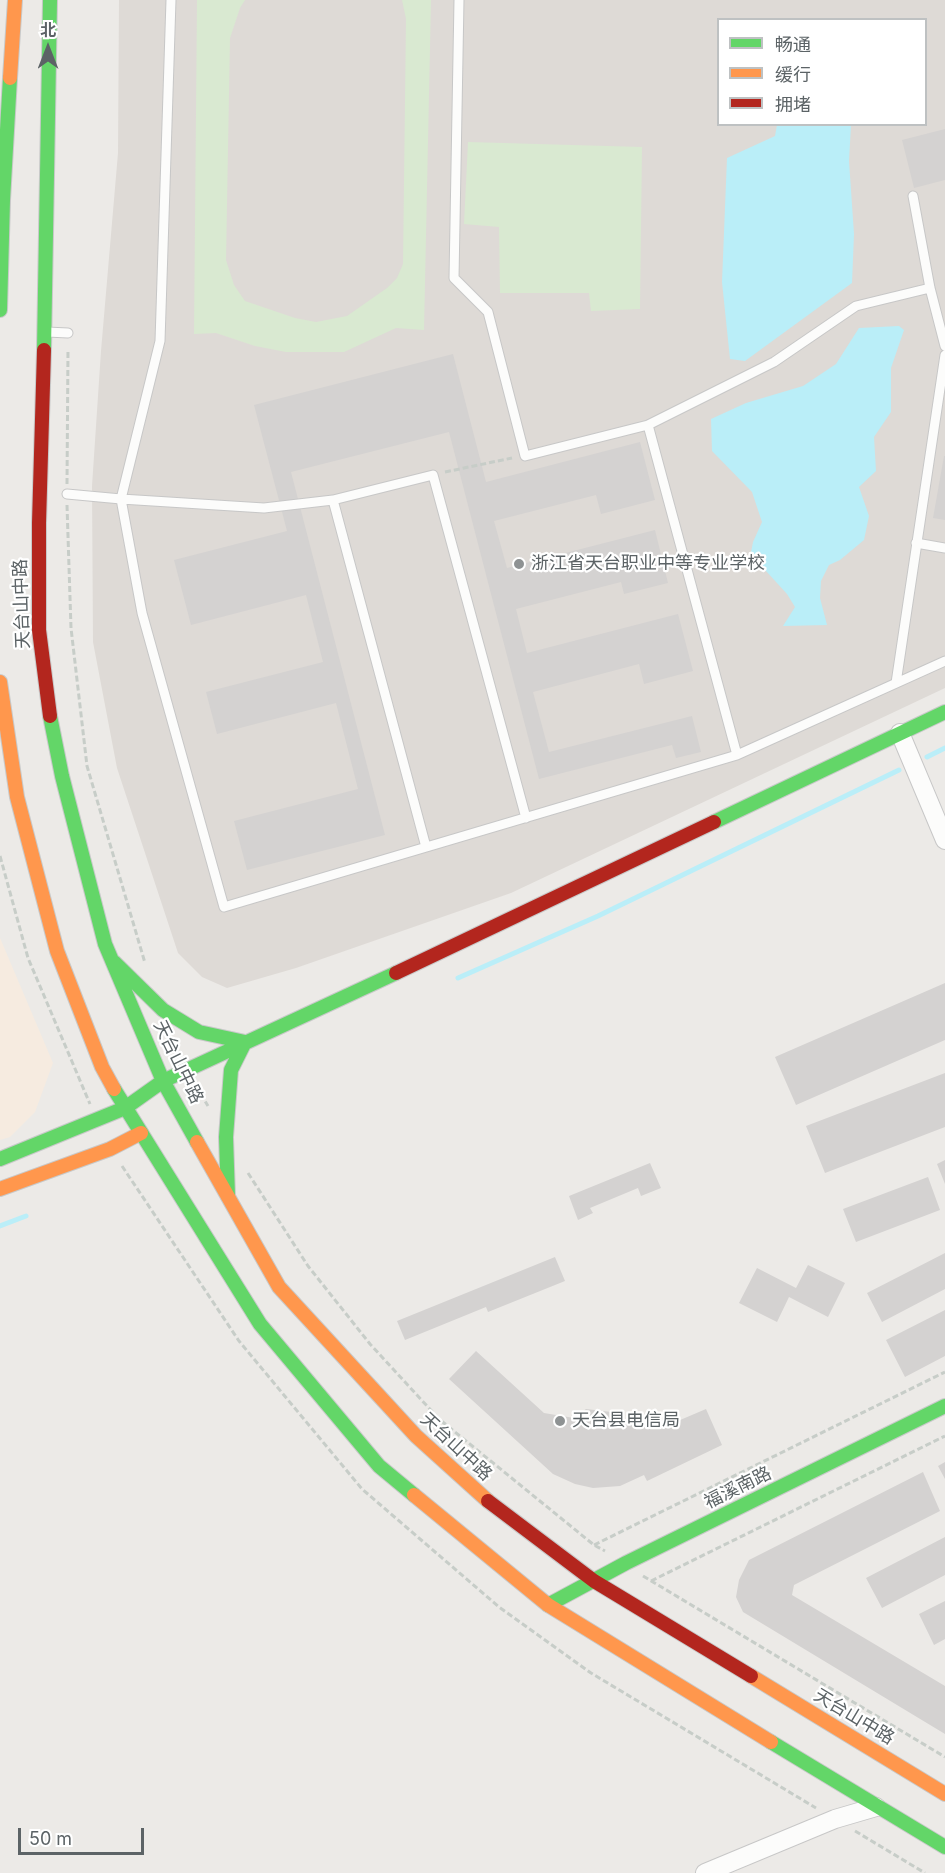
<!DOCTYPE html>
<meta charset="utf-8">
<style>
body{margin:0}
#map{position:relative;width:945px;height:1873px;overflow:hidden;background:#eceae7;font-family:Inter,"Noto Sans SC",sans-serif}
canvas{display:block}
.legend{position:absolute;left:717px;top:18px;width:210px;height:108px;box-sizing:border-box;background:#fff;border:2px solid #bec1c2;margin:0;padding:8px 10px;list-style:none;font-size:18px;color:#5c6366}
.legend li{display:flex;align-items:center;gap:12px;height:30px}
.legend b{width:30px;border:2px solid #bec1c2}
.north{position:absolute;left:18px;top:18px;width:60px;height:60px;-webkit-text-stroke:4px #fff;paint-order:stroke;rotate:0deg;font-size:16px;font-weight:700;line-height:24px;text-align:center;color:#5c6366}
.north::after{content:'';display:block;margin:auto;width:21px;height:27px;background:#5c6366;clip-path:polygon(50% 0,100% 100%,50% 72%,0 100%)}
.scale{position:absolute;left:18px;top:1828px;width:126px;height:27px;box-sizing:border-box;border:3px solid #5c6366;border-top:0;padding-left:8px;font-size:18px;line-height:21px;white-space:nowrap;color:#5c6366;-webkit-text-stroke:4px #fff;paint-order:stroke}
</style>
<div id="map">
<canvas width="945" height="1873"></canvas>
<ul class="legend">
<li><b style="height:8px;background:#63d668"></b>畅通</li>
<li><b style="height:8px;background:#ff974d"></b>缓行</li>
<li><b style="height:8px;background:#b3261e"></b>拥堵</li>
</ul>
<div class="north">北</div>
<div class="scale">50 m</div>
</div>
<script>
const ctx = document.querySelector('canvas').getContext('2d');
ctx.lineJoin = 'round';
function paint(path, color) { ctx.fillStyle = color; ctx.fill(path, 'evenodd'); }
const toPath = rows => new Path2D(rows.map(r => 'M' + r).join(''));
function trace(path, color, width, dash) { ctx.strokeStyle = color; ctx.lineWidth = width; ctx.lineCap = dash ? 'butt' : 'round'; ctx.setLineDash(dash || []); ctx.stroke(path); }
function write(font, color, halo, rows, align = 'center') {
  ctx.font = font + ' Inter,"Noto Sans SC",sans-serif'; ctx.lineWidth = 4.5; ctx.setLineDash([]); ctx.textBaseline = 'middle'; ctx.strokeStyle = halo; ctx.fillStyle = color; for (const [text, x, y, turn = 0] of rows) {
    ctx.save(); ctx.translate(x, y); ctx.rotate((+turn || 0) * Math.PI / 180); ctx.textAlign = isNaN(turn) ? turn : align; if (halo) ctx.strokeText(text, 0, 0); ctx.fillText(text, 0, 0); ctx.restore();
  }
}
const commercial = toPath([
 [0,938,53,1063,35,1112,10,1137,0,1140]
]);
const education = toPath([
 [119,0,945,0,945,688,511,893,296,968,227,988,202,977,178,953,117,768,93,642,92,486,101,351,118,153],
 [718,20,926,20,926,124,718,124]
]);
const green = toPath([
 [197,0,245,0,240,8,230,38,226,260,234,285,245,301,295,318,316,322,347,316,387,288,397,278,403,264,406,19,402,0,431,0,424,330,396,328,344,352,286,352,255,346,216,333,194,334],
 [468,142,642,147,640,309,591,311,589,293,500,293,499,227,464,224]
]);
const water = toPath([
 [777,125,851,125,849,161,854,234,852,283,745,361,730,359,722,282,727,158,775,136],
 [899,326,904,330,891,368,891,412,874,437,876,471,859,487,869,516,864,540,840,560,829,565,821,581,820,598,827,625,783,626,795,607,787,594,766,571,748,568,753,542,762,522,752,492,712,451,711,419,746,403,803,386,836,364,859,328]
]);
const stream = toPath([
 [927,757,945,748],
 [458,978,598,916,899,770],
 [0,1226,26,1216]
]);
const building = toPath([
 [945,129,945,180,914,188,902,140],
 [453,354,486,482,640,442,655,500,601,514,596,495,494,521,507,568,655,530,668,583,624,594,621,582,516,609,527,653,678,614,693,671,644,684,639,664,533,692,549,752,692,716,701,752,676,758,672,745,539,779,449,432,291,472,385,835,247,870,234,821,358,789,336,703,217,734,206,692,323,662,306,595,191,625,174,560,287,531,254,405],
 [944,456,945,456,945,520,933,518],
 [945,983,945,1040,796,1105,775,1057],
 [945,1073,945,1127,825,1173,806,1126],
 [945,1160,945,1184,937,1164],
 [650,1163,661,1188,641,1196,638,1188,590,1208,593,1213,578,1220,569,1196],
 [928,1177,940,1210,856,1242,843,1209],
 [945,1253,945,1289,882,1322,867,1293],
 [555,1257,565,1281,488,1312,486,1307,405,1340,397,1321],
 [808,1265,845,1283,828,1317,789,1297,777,1322,739,1303,757,1268,796,1288],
 [945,1310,945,1356,905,1377,886,1340],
 [476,1351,544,1413,574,1418,586,1409,620,1413,627,1424,659,1429,706,1409,722,1445,647,1481,644,1475,620,1486,593,1488,575,1484,553,1474,449,1379],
 [945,1462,945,1479,938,1466],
 [923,1472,940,1511,794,1585,792,1595,945,1686,945,1734,743,1612,736,1597,739,1580,749,1560],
 [945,1537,945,1575,882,1608,866,1578],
 [945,1601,945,1639,934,1645,919,1614]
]);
const path = toPath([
 [445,472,512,458],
 [67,484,68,349],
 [67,505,71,628,87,766,145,963],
 [0,856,28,958,90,1104],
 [196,1086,208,1106],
 [122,1166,239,1341,362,1489,499,1607,591,1673,816,1808],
 [248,1173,308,1266,370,1344,439,1419,594,1545,605,1551],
 [594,1545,945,1372],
 [643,1576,945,1757],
 [651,1581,945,1436],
 [855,1831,925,1873]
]);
const lane = toPath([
 [459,0,454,278,488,312,525,456,648,425,737,755],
 [913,196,930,288,945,346],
 [47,332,68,333],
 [648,425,774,362,856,306,930,288],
 [67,494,121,499,160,341,171,0],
 [333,500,264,508,121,499,142,613,224,907,737,755,945,661],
 [916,543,945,548],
 [896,683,945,355],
 [426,847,333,500,433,475,526,818]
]);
const street = toPath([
 [900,733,945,840],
 [705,1873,835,1819,876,1807]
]);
const fast = toPath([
 [0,310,3,200,10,78],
 [44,350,50,0],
 [50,716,62,776,105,944,163,1081,197,1142],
 [714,822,945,712],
 [114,962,163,1010,199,1032,245,1042,231,1070,226,1137,228,1196],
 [114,1089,260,1324,379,1466,414,1495],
 [0,1159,125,1108,163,1081,396,973],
 [548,1605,626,1563,945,1406],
 [771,1742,945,1847]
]);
const slow = toPath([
 [10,78,15,0],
 [0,682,17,797,57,951,102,1067,114,1089],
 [197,1142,279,1287,416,1436,488,1501],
 [0,1189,110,1149,141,1133],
 [414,1495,548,1605,771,1742],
 [751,1676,945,1794]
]);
const jam = toPath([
 [44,350,39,523,39,630,50,716],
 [396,973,714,822],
 [488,1501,594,1581,751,1676]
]);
const markers = [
 [519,564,6,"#8e9293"],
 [560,1421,6,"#8e9293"]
];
const poiNames = [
 ["浙江省天台职业中等专业学校",531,564],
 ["天台县电信局",572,1421]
];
const streetNames = [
 ["天台山中路",22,604,-92],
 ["天台山中路",178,1062,64],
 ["天台山中路",456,1447,43],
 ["福溪南路",738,1488,-26],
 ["天台山中路",854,1717,31]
];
paint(commercial, '#f6ebe0');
paint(education, '#dedad6');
paint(green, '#d9e9d1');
paint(water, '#baeef8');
trace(stream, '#baeef8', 5);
paint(building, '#d4d2d1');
trace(lane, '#c7c7c7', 11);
trace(street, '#c7c7c7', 20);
trace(fast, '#c8c9c9', 16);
trace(slow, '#c8c9c9', 16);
trace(jam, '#c8c9c9', 16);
trace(path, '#c7cdc8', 3, [6, 3]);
trace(lane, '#fcfcfb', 9);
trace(street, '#fcfcfb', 18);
trace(fast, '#63d668', 14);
trace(slow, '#ff974d', 14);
trace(jam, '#b3261e', 14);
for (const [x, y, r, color] of markers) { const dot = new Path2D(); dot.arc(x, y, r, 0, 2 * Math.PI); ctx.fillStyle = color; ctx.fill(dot); trace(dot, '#fff', 2); }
write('18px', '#5c6366', '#fff', poiNames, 'left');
write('18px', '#5c6366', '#fff', streetNames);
</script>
